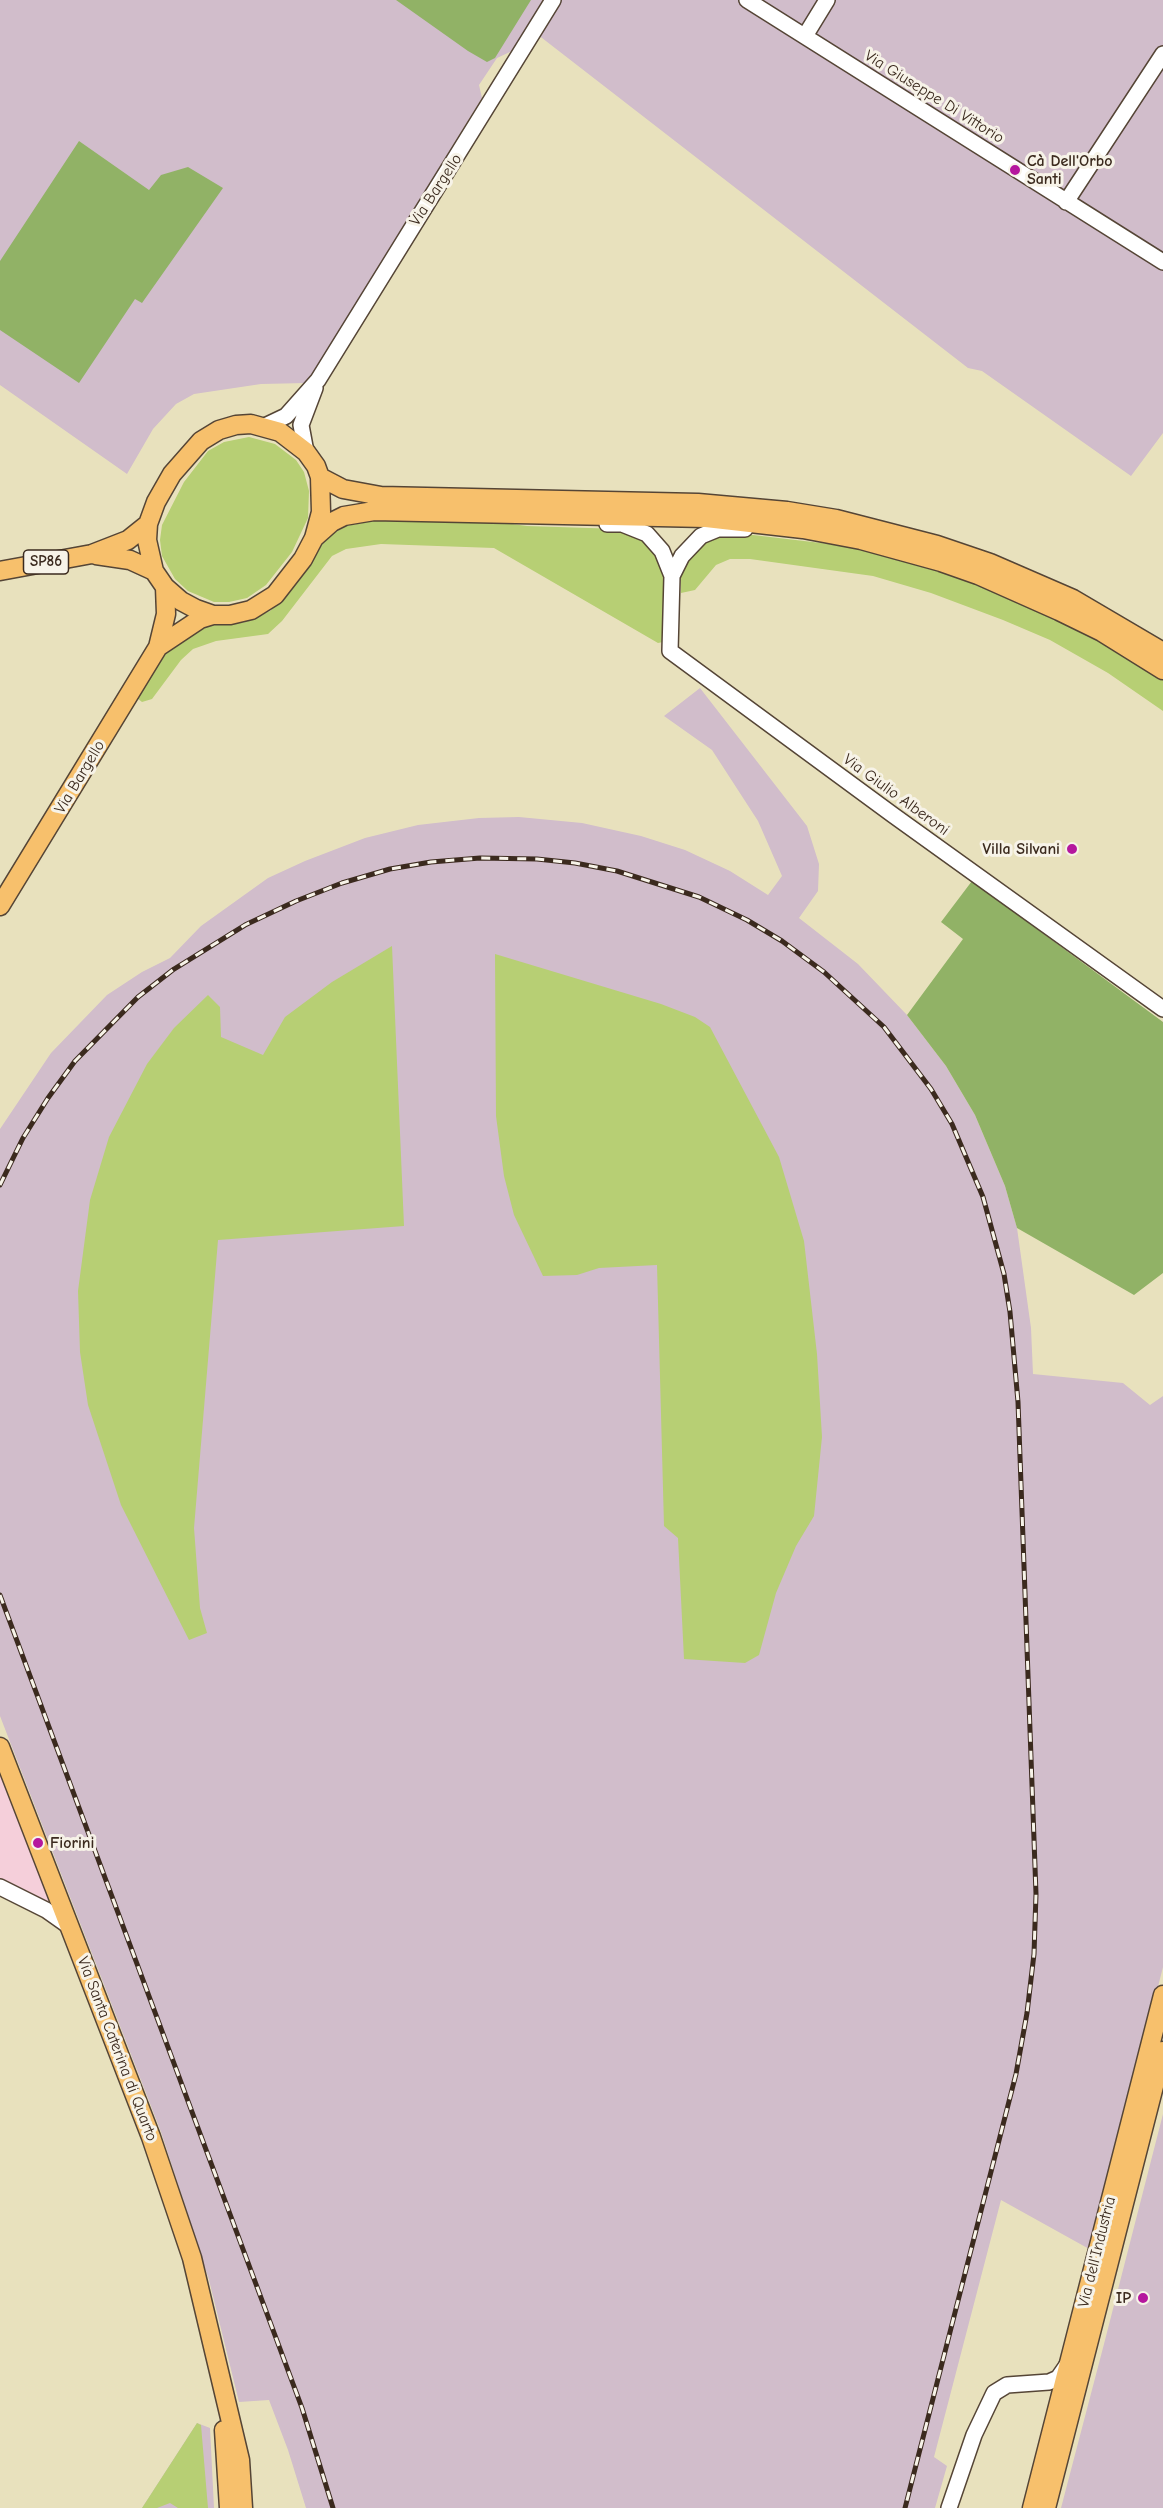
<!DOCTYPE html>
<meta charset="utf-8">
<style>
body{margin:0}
canvas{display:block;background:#e8e1bd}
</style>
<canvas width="1163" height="2508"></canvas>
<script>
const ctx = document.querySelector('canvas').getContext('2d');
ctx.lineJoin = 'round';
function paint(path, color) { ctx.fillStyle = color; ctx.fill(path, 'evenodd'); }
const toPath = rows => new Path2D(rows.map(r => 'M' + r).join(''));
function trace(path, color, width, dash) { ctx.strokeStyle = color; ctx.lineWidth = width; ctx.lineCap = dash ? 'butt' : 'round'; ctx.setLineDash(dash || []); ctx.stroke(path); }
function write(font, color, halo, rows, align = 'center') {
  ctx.font = font + ' "Comic Neue",sans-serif'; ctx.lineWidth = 6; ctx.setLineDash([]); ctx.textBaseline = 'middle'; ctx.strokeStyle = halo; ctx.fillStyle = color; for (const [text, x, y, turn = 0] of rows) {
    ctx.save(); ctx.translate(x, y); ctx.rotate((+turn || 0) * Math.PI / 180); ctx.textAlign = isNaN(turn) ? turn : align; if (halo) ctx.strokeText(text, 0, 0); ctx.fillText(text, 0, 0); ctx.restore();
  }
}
const built = toPath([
 [0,1775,51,1904,0,1879]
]);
const industrial = toPath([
 [0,0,543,0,512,51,497,58,479,85,482,98,307,383,261,384,194,394,176,404,153,429,127,474,0,385],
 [553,0,1163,0,1163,433,1131,476,982,371,968,368,533,31],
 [700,688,807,826,819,864,818,891,799,918,858,964,907,1015,946,1066,975,1115,1005,1186,1017,1228,1031,1328,1033,1374,1123,1383,1150,1405,1163,1396,1163,1967,1091,2250,1001,2200,934,2457,947,2466,935,2508,306,2508,288,2450,269,2400,239,2402,209,2280,161,2132,0,1716,0,1129,51,1053,107,995,142,972,170,958,201,926,268,878,305,861,365,838,418,825,479,818,519,817,582,823,641,836,685,850,730,871,768,895,782,876,758,821,712,750,664,716],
 [1163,2114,1163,2508,1061,2508,1104,2344],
 [197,2423,210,2428,214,2508,142,2508]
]);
const green = toPath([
 [249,437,275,444,296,460,304,472,309,491,308,518,292,552,266,585,247,598,229,602,214,602,188,591,175,579,162,556,160,540,162,525,184,482,208,451,224,442],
 [378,520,497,522,527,526,620,529,645,538,661,558,665,580,663,642,658,643,494,548,381,544,346,549,332,556,282,621,268,634,216,641,193,649,181,660,152,699,142,702,137,698,159,661,170,648,195,629,214,624,232,624,246,622,270,611,290,592,326,538,346,526],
 [736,533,855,547,935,569,1008,596,1083,632,1163,680,1163,711,1108,673,1050,640,1003,620,931,593,873,576,750,559,730,559,716,565,695,590,681,593,681,576,689,556,709,538],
 [392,946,404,1226,218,1240,194,1528,200,1608,207,1633,189,1640,121,1505,88,1405,80,1352,78,1291,90,1200,109,1137,147,1064,174,1028,208,995,220,1007,221,1037,263,1055,285,1017,332,982],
 [495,954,661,1004,695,1017,710,1027,779,1157,804,1241,817,1354,822,1437,814,1516,796,1546,776,1593,759,1655,745,1663,684,1659,678,1538,664,1526,657,1265,599,1268,577,1275,543,1276,514,1215,504,1176,496,1116],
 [197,2423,201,2425,208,2508,178,2508,170,2503,157,2508,142,2508]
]);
const forest = toPath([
 [396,0,531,0,495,58,487,62,468,51],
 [79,141,149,190,161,175,188,167,223,188,142,303,135,299,79,383,0,330,0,261],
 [972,881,1163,1022,1163,1273,1134,1295,1017,1228,1005,1186,975,1115,946,1066,907,1015,963,939,941,922]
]);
const minor = toPath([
 [747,0,1163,262],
 [805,36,827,0],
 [1066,202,1163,54],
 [265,426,286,416,318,380,553,0],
 [306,452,301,425,315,388],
 [607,524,622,524,647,534,662,551,672,576],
 [745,529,718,529,701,536,682,556,672,576,670,651,893,815,1163,1009],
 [0,1887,46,1910,70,1927],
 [949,2508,974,2435,994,2393,1007,2385,1049,2382,1058,2378,1067,2365]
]);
const major = toPath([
 [251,424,280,432,306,452,316,466,320,477,321,512,314,538,303,559,275,595,251,610,230,615,213,615,196,609,181,601,165,587,154,571,147,540,148,524,156,502,172,474,201,441,219,430,236,425,251,424],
 [320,477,343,489,381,496,698,503,787,511,836,519,937,545,990,563,1073,599,1163,652],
 [314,538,332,522,344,516,374,511,706,518,803,529,861,540,941,562,978,575,1059,611,1102,632,1163,670],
 [96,555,130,560,154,571],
 [0,571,92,554,128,540,148,524],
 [158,647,200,619,213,615],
 [0,906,158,647,166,614,165,587],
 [0,1747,151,2137,192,2258,240,2460,243,2508],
 [224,2430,229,2508],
 [1032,2508,1163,1995],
 [1046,2508,1163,2051]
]);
const rail = toPath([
 [0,1185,23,1138,48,1098,75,1061,138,997,174,969,245,925,296,901,342,883,390,869,431,862,480,858,537,859,575,863,617,871,699,897,747,920,782,941,824,972,884,1027,931,1089,952,1124,983,1197,1004,1274,1010,1312,1018,1402,1036,1894,1034,1954,1027,2013,1016,2074,905,2508],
 [0,1595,302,2408,333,2508]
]);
const markers = [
 [1015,170,6,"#b5179e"],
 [1072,849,6,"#b5179e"],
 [38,1843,6,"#b5179e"],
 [1143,2298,6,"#b5179e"]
];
const shields = [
 [46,562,45]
];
const shieldNames = [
 ["SP86",46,562]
];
const streetNames = [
 ["Via Giuseppe Di Vittorio",934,97,32],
 ["Via Bargello",436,190,-57],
 ["Via Bargello",80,777,-59],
 ["Via Giulio Alberoni",896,795,36],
 ["Via Santa Caterina di Quarto",117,2049,69],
 ["Via dell'Industria",1097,2252,-76]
];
const poiNames = [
 ["Cà Dell'Orbo",1027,161],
 ["Santi",1027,179],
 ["Villa Silvani",1060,849,"right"],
 ["Fiorini",50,1843],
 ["IP",1131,2298,"right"]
];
paint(built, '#f5cfda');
paint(industrial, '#d1bdcb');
paint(green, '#b7cf74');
paint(forest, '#91b266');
trace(minor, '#554536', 18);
trace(major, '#554536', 21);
trace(minor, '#fff', 15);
trace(major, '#f7c06c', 18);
trace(rail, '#3b2a1e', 5);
trace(rail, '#f7f3e8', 3, [9]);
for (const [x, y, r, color] of markers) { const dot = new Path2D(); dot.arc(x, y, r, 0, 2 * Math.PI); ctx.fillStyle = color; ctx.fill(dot); trace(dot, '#f7f3e8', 2); }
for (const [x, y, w] of shields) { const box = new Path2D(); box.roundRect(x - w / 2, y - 12, w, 24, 4.5); ctx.fillStyle = '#f7f3e8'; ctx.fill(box); trace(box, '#3b2a1e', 1.5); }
write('bold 15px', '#3b2a1e', null, shieldNames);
write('16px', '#3b2a1e', '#f7f3e8', streetNames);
write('bold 16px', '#3b2a1e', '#f7f3e8', poiNames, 'left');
</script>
